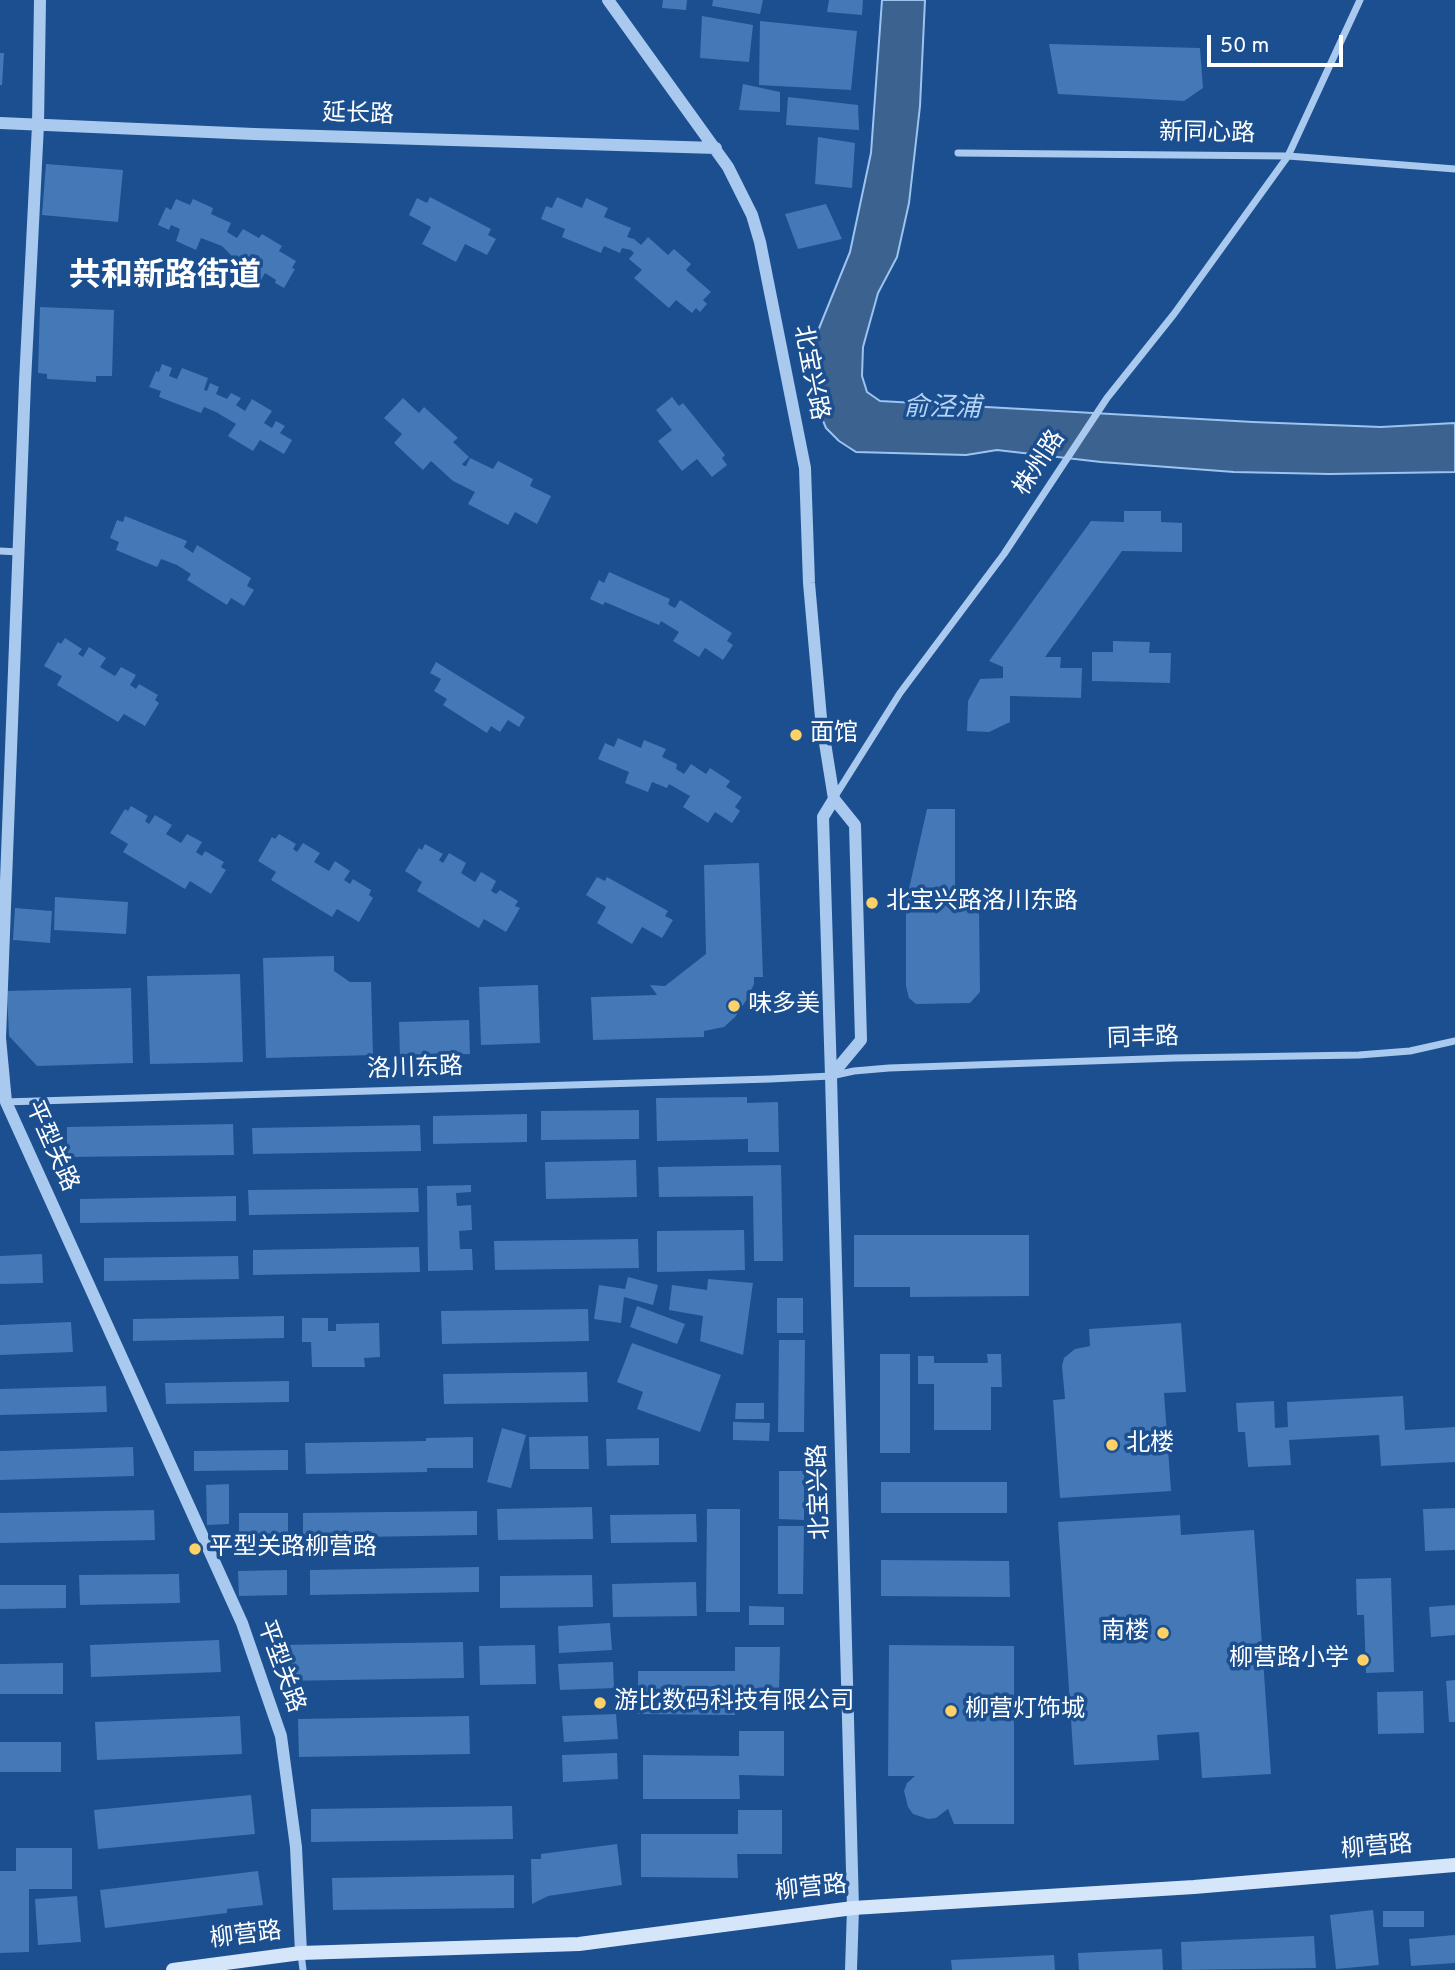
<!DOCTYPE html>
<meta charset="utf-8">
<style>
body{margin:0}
#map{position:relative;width:1455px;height:1970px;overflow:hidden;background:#1b4f8f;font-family:Overpass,sans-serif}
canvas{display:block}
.scale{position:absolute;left:1207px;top:35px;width:136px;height:32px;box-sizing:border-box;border:4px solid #fff;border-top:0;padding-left:9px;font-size:21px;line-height:24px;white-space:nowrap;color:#fff;-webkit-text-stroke:5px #1b4f8f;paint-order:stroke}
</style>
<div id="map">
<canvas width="1455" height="1970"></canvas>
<div class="scale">50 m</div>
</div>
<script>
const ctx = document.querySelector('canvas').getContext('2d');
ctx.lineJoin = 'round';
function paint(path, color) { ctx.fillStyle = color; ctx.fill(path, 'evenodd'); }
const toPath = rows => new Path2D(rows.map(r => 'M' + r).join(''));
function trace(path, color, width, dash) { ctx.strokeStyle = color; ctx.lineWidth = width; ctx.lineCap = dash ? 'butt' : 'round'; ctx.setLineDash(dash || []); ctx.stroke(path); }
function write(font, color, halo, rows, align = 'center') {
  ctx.font = font + ' Overpass,"Noto Sans SC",sans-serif'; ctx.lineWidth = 7; ctx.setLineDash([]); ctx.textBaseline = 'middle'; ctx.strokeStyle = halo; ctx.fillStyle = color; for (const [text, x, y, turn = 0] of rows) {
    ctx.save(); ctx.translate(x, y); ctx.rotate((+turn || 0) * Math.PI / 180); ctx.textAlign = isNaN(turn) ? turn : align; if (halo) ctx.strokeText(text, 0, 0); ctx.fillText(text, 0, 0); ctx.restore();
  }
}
const water = toPath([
 [882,0,925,0,920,106,909,203,897,257,878,293,863,347,862,376,867,392,880,401,1253,422,1381,427,1455,423,1455,472,1330,474,1234,472,1101,462,997,450,966,455,856,452,839,441,826,428,819,411,809,372,813,343,850,252,871,153,882,0]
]);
const building = toPath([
 [663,0,687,0,686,10,662,8],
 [713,0,763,0,760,14,712,6],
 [829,0,863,0,862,15,827,12],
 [702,16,753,25,749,62,700,58],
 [760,21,857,31,851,90,759,85],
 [1049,44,1200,48,1203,88,1184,101,1058,94],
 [0,53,4,53,2,85,0,85],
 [743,84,780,92,780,112,739,110],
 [788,97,858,105,859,130,786,125],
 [818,137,855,143,852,188,815,184],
 [46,164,123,170,118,222,42,215],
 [430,197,491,229,488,235,496,239,487,255,465,244,456,262,422,244,431,227,409,215,417,198,427,203],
 [557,197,582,208,586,198,608,208,604,217,631,228,627,237,634,239,641,245,648,237,668,255,674,249,691,264,686,270,711,292,703,300,707,304,700,312,696,308,692,313,676,300,669,308,634,278,642,270,629,259,634,253,631,250,622,248,620,253,604,246,601,253,562,237,565,229,541,219,546,206,552,208],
 [176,199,190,205,193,199,213,208,211,214,231,223,227,232,237,238,243,229,259,238,262,234,282,246,279,251,296,261,292,268,295,269,284,288,275,283,276,280,265,273,258,285,238,273,245,261,236,255,234,258,222,246,201,238,196,250,176,241,180,229,171,225,169,230,158,225,166,207,171,210],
 [826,204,842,239,798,249,785,214],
 [40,307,114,310,112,376,96,376,96,382,47,379,47,374,38,373],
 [162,364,172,368,169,376,177,379,182,368,208,378,204,390,207,391,210,383,219,387,216,394,227,399,231,393,241,398,236,405,245,411,252,399,272,411,264,423,272,428,276,421,285,426,280,433,292,440,284,454,260,440,253,451,228,436,236,424,216,412,204,407,201,413,159,397,161,391,149,387,156,371,159,372],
 [672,397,679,406,683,403,725,455,722,458,727,465,712,477,697,459,682,471,658,441,672,430,656,410],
 [403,398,419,413,424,407,458,438,453,442,469,457,462,464,464,466,466,466,470,458,493,469,498,461,533,479,530,486,551,496,537,524,515,512,508,525,468,504,475,492,453,481,431,461,423,470,394,443,402,434,384,418],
 [1124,511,1161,511,1161,522,1182,523,1182,552,1122,551,1045,657,1061,657,1060,668,1082,668,1081,698,1010,696,1010,722,989,732,967,731,968,701,980,679,1003,678,1003,667,989,661,1091,521,1124,522],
 [125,516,187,541,184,547,193,553,197,545,251,578,247,586,254,590,244,606,231,598,227,605,187,580,191,574,177,565,161,559,157,567,116,550,119,542,110,538,117,520,123,522],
 [609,572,670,599,668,604,671,606,675,608,680,600,732,633,727,641,733,645,723,660,705,648,699,657,673,641,679,632,661,621,659,625,605,602,603,605,590,599,599,580,604,583],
 [65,638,82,649,78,654,83,657,89,647,106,658,100,667,115,676,121,667,136,675,130,685,136,689,139,684,158,695,155,700,159,703,145,726,124,714,118,722,57,685,62,676,44,666,58,642,61,644],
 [1113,641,1150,642,1149,653,1171,653,1170,683,1092,681,1092,652,1113,652],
 [436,662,525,717,519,727,508,720,500,732,491,726,487,733,443,705,447,699,434,691,441,679,430,673],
 [618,738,641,748,644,740,666,749,662,757,677,764,676,769,684,774,691,764,706,774,710,768,730,781,726,787,742,797,735,807,740,811,732,823,715,812,708,823,683,807,690,796,669,784,667,788,652,782,648,792,625,783,629,772,598,759,605,743,614,747],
 [131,806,148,816,145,821,149,824,155,815,172,825,166,834,181,843,187,834,202,842,196,852,202,856,205,851,224,862,221,867,226,870,211,894,190,881,185,889,123,852,128,844,110,833,125,809,128,811],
 [927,809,955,809,955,885,967,902,979,909,980,992,970,1003,916,1004,909,998,906,986,906,902],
 [279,834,296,844,293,849,297,852,303,843,320,853,314,862,329,871,335,861,350,871,344,880,350,884,353,879,371,890,369,895,373,898,359,922,337,909,332,917,271,880,276,872,258,861,272,837,275,839],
 [425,844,443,854,439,860,443,863,449,853,466,863,461,873,475,882,481,872,496,881,491,891,496,894,500,890,518,901,515,906,520,908,506,932,484,919,479,928,417,891,422,882,405,871,419,848,422,850],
 [759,863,763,977,754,977,754,984,747,999,735,1017,724,1027,704,1031,704,1037,593,1040,591,997,657,995,650,985,665,986,706,954,704,865],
 [597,877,605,881,607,877,668,911,665,916,673,920,662,938,642,927,632,944,597,923,606,907,586,895],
 [55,897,128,902,126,934,54,930],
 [15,908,52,911,50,943,13,940],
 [334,956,334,971,350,982,371,982,373,1055,266,1058,263,958],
 [240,974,243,1062,150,1064,147,976],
 [538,985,540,1043,481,1045,479,987],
 [131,988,133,1063,37,1066,9,1036,7,991],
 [469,1020,470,1054,400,1056,399,1022],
 [747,1097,747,1103,778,1102,779,1152,748,1152,748,1139,657,1141,656,1098],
 [639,1110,639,1139,541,1140,541,1111],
 [527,1114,527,1142,433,1144,433,1116],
 [233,1124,234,1155,67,1157,67,1127],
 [420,1125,421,1151,253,1154,252,1128],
 [636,1160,637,1197,546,1199,545,1162],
 [781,1165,783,1261,754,1261,753,1196,659,1197,658,1167],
 [471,1185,471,1192,456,1193,457,1206,471,1205,472,1230,459,1231,460,1249,472,1249,473,1270,428,1271,427,1186],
 [418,1188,419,1212,249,1215,248,1190],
 [236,1196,236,1221,80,1223,80,1199],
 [744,1230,745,1270,657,1272,657,1231],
 [854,1235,1029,1235,1029,1296,910,1297,910,1287,854,1287],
 [638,1239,639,1268,495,1270,494,1241],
 [419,1247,420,1272,253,1275,253,1250],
 [42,1254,43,1283,0,1284,0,1256],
 [238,1256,239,1279,104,1281,104,1258],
 [628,1277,658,1285,653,1305,624,1297,621,1323,594,1319,599,1285,625,1289],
 [708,1279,753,1283,743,1355,700,1341,703,1316,669,1310,672,1285,707,1290],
 [777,1298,803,1298,803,1333,777,1333],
 [637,1306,685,1324,677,1344,630,1327],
 [588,1309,589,1341,442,1344,441,1311],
 [284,1316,284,1338,133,1341,133,1319],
 [302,1318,328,1318,328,1331,336,1331,336,1324,379,1323,380,1357,364,1358,365,1367,312,1367,311,1342,302,1342],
 [71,1322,73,1352,0,1355,0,1325],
 [1181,1323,1186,1392,1164,1393,1171,1491,1060,1498,1053,1400,1065,1399,1062,1366,1064,1358,1075,1349,1090,1346,1089,1329],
 [779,1340,805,1340,804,1432,778,1432],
 [632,1343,721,1375,700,1432,637,1409,643,1392,617,1382],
 [880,1354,910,1354,910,1453,880,1453],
 [987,1354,1001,1354,1002,1387,991,1387,991,1430,934,1430,934,1384,918,1384,918,1356,934,1356,934,1363,988,1363],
 [587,1372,588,1402,444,1404,443,1374],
 [289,1381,289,1402,166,1404,165,1383],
 [106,1386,107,1412,0,1415,0,1389],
 [1403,1396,1405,1430,1455,1427,1455,1462,1381,1466,1379,1435,1289,1440,1291,1465,1248,1467,1245,1432,1238,1432,1236,1403,1274,1401,1275,1428,1288,1427,1287,1402],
 [736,1403,764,1403,764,1419,735,1419],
 [733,1422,770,1423,769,1441,733,1440],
 [502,1428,526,1435,511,1488,487,1482],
 [588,1436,589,1469,530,1469,529,1437],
 [473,1437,473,1468,427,1468,427,1472,306,1474,305,1443,426,1441,426,1438],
 [659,1438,659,1465,607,1466,606,1439],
 [133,1447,134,1476,0,1480,0,1451],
 [288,1450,288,1470,194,1471,194,1451],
 [779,1471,804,1471,804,1520,779,1519],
 [881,1482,1007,1482,1007,1513,881,1513],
 [229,1484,229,1524,207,1525,206,1485],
 [592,1507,593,1539,498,1540,497,1509],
 [1455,1508,1455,1550,1425,1551,1423,1509],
 [707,1509,740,1509,740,1612,706,1612],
 [154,1510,155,1540,0,1543,0,1513],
 [477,1511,477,1535,303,1538,303,1513],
 [239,1513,288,1513,288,1533,239,1534],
 [696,1514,697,1542,611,1543,610,1515],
 [1180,1515,1181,1535,1254,1530,1271,1774,1202,1778,1199,1732,1157,1735,1159,1760,1074,1765,1058,1522],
 [778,1526,804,1526,803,1594,778,1594],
 [881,1560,1009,1561,1010,1597,881,1596],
 [479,1567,479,1592,310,1595,310,1570],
 [287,1570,287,1595,239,1596,238,1571],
 [179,1574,180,1603,80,1605,79,1575],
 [592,1575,593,1607,500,1608,500,1576],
 [1391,1578,1394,1672,1366,1673,1364,1615,1357,1615,1356,1579],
 [696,1582,697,1616,613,1617,612,1584],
 [0,1585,66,1585,66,1608,0,1609],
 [1455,1605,1455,1635,1431,1637,1429,1607],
 [749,1606,784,1607,784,1625,749,1625],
 [610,1623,612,1650,559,1653,558,1626],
 [219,1640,221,1672,91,1677,90,1645],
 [463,1642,464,1678,281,1681,281,1645],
 [535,1645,536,1684,480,1685,479,1646],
 [889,1645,1014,1646,1014,1824,954,1824,948,1809,936,1818,928,1819,913,1814,908,1807,904,1791,907,1783,915,1776,888,1776],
 [735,1647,780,1647,779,1691,735,1691,735,1715,638,1714,638,1671,735,1671],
 [613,1662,614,1688,560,1690,558,1664],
 [63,1663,63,1694,0,1694,0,1664],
 [1455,1680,1455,1722,1449,1722,1446,1681],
 [1423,1691,1424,1733,1378,1734,1377,1692],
 [616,1714,618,1739,564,1742,562,1716],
 [240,1716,242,1754,97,1760,95,1722],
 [469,1716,470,1754,299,1757,298,1719],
 [739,1731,784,1731,784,1776,739,1775,740,1799,643,1799,643,1755,739,1756],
 [0,1742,61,1742,61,1772,0,1772],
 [617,1753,618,1779,563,1782,562,1755],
 [251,1795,255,1834,98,1849,94,1810],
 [512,1806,513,1839,311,1842,311,1809],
 [738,1810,782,1810,782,1854,737,1854,738,1878,641,1877,641,1834,738,1834],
 [617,1844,622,1885,548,1896,532,1904,531,1859,541,1859,541,1854],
 [16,1848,72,1848,72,1889,29,1889,29,1952,0,1953,0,1871,16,1871],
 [258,1871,263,1905,227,1909,227,1913,105,1928,100,1890],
 [514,1875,514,1908,333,1910,332,1878],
 [77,1896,81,1942,38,1945,35,1899],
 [1373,1910,1379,1965,1336,1969,1330,1915],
 [1383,1911,1424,1911,1424,1927,1383,1927],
 [1455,1935,1455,1963,1411,1966,1409,1939],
 [1314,1936,1316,1968,1182,1970,1181,1942],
 [1162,1949,1163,1970,1079,1970,1078,1953],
 [1054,1955,1055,1970,952,1970,951,1960]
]);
const minor = toPath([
 [958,153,1288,156,1455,169],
 [0,551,19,552],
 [834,798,900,693,1004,554,1107,398,1174,314,1288,156,1360,0],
 [4,1102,770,1079,831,1076,854,1071,889,1068,1175,1058,1359,1055,1410,1051,1455,1041],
 [301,1953,303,1970]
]);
const tertiary = toPath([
 [40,0,38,125,25,382,0,1038,6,1102,242,1623,281,1736,296,1847,301,1953],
 [608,0,728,167,752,215,760,242,805,468,809,583,821,718,834,799,855,825,861,1040,831,1076,853,1908,851,1970],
 [0,123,254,134,716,148],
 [831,1076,823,817,834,799]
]);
const secondary = toPath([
 [173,1970,301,1953,579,1944,853,1908,1194,1887,1455,1865]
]);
const markers = [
 [796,735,7,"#ffd166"],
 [872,903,7,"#ffd166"],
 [734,1006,7,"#ffd166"],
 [1112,1445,7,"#ffd166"],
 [195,1549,7,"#ffd166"],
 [1163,1633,7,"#ffd166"],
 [1363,1660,7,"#ffd166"],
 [600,1703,7,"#ffd166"],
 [951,1711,7,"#ffd166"]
];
const streetNames = [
 ["延长路",358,116,2],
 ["新同心路",1207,135,1],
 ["北宝兴路",809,373,79],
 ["株州路",1041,464,-57],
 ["同丰路",1143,1040,-2],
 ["洛川东路",415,1070,-2],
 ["平型关路",50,1147,66],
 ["北宝兴路",821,1492,-92],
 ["平型关路",279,1667,70],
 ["柳营路",1377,1849,-5],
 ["柳营路",811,1890,-6],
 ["柳营路",246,1937,-7]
];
const poiNames = [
 ["面馆",810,735],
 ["北宝兴路洛川东路",886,903],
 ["味多美",748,1006],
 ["北楼",1126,1445],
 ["平型关路柳营路",209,1549],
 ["南楼",1149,1633,"right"],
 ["柳营路小学",1349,1660,"right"],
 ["游比数码科技有限公司",614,1703],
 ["柳营灯饰城",965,1711]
];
const waterNames = [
 ["俞泾浦",942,410,1]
];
const districtNames = [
 ["共和新路街道",165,279]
];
paint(water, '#3c6290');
trace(water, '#9cc4f0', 2);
paint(building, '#4478b7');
trace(minor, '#a9c9ee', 7);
trace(tertiary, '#a9c9ee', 12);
trace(secondary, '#d6e6fa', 14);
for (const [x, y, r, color] of markers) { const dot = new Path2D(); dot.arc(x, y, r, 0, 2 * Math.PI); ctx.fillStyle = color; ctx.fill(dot); trace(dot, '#1b4f8f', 2.5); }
write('24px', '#fff', '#1b4f8f', streetNames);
write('24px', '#fff', '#1b4f8f', poiNames, 'left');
write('italic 26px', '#b5d3f5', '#1b4f8f', waterNames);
write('bold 32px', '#fff', '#1b4f8f', districtNames);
</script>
